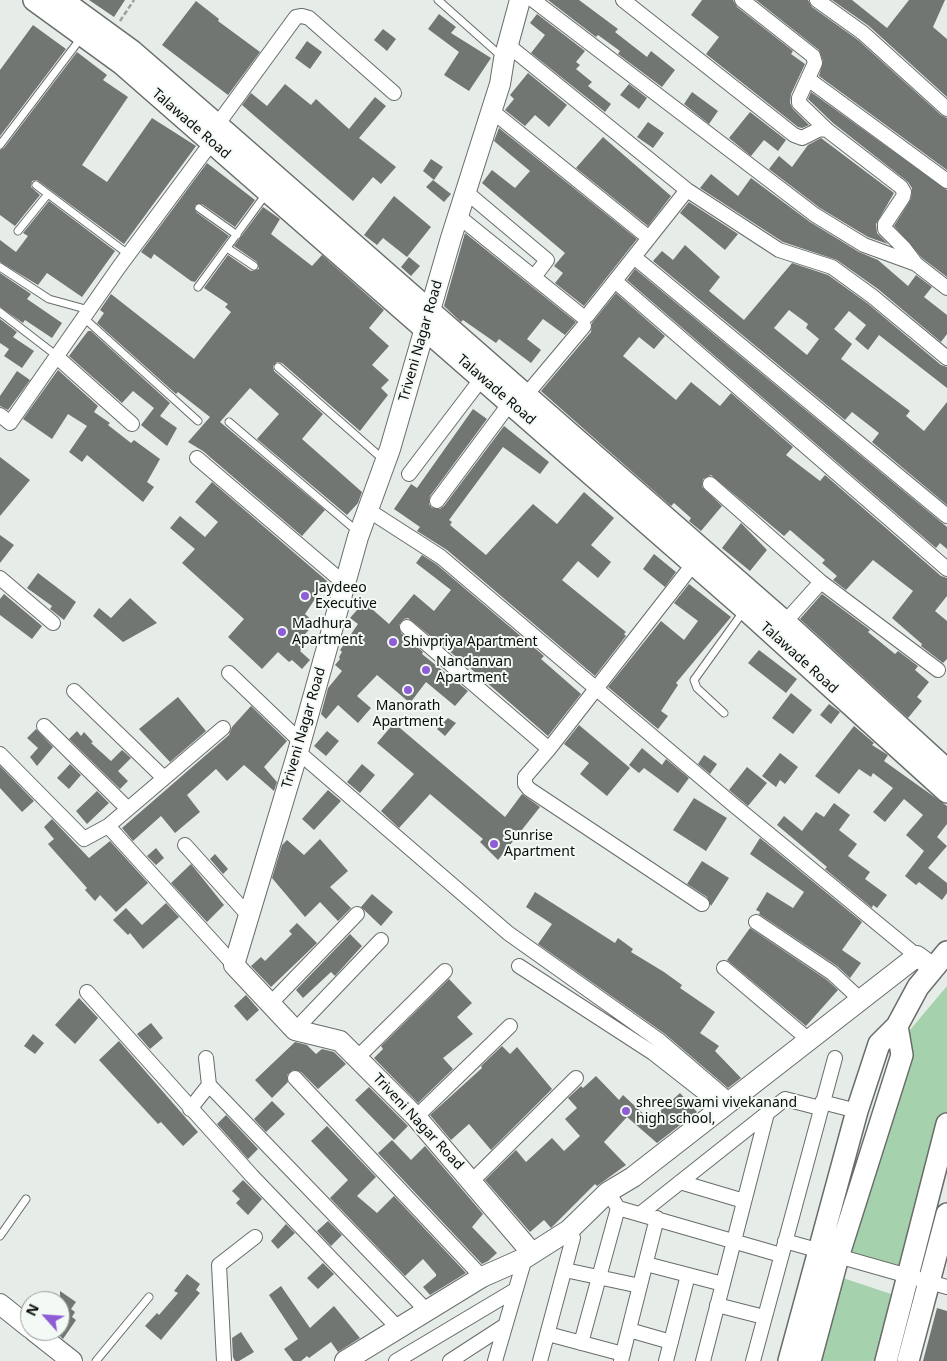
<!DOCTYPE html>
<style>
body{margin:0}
#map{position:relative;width:947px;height:1361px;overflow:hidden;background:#e6ece7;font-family:"Noto Sans",sans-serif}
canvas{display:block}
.north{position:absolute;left:20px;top:1291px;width:50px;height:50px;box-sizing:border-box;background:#f3f9f4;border:1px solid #969a97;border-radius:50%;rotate:296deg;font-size:14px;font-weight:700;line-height:20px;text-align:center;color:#0a0c0b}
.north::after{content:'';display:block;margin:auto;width:18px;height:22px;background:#8e5cd5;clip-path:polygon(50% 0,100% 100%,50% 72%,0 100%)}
</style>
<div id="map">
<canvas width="947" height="1361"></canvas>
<div class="north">N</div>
</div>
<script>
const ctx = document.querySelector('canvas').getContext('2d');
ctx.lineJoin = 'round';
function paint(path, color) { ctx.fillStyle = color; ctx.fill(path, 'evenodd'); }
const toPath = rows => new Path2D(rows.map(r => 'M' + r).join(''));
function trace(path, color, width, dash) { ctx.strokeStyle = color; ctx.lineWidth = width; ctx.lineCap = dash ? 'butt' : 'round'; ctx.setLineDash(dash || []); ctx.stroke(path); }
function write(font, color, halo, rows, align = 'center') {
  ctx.font = font + ' "Noto Sans",sans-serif'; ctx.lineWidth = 4; ctx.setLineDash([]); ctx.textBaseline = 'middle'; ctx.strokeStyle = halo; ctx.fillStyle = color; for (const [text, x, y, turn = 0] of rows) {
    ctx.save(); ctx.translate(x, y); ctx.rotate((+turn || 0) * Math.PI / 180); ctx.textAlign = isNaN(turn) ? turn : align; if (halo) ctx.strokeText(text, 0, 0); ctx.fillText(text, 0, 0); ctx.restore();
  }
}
const green = toPath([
 [947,986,947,1116,904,1267,848,1253,910,1030],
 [843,1278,894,1295,878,1361,820,1361]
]);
const building = toPath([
 [89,0,125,0,114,17],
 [548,0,579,0,618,29,615,32,647,57,651,51,675,70,662,87,618,54,620,51,598,35,596,37],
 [702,0,733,0,737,7,793,51,791,54,805,64,791,94,790,103,793,109,809,125,802,128,798,127,706,54,719,37,691,15],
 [756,0,808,0,812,7,858,40,941,115,947,118,947,170,819,76,823,61,819,50],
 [832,0,852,0,887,28,909,0,945,0,933,27,947,39,947,97,869,26],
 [196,1,219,19,218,21,260,52,228,95,162,45],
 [439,14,456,27,451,33,491,58,469,91,444,75,459,52,428,29],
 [537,14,585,51,576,62,580,65,576,69,592,82,588,86,611,104,605,112,531,53,545,35,530,23],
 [33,25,66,49,0,136,0,70],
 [383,29,396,39,387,51,374,40],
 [307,41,322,52,310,69,295,58],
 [77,52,107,75,103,80,128,97,82,165,107,182,152,118,196,146,124,244,37,180,32,181,31,187,40,195,15,226,0,215,0,150,4,148],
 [528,73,567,105,549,127,535,115,525,126,505,110,514,99,510,95],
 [285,84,311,105,316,99,349,129,375,97,386,106,359,138,396,167,381,184,373,177,353,201,242,105,251,93,267,106],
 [629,84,647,98,639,109,620,95],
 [692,92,718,111,709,124,684,104],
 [811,92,947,190,947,277,922,258,894,226,911,199,912,188,908,182,833,123,808,99],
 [750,112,786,140,778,151,764,140,751,156,729,138],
 [648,122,664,133,653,148,637,137],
 [499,128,637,239,584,306,555,283,563,273,554,266,565,253,482,183,492,170,515,188,530,171,494,141],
 [603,137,671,196,648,226,576,168],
 [821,138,894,193,876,224,877,233,888,244,868,237,820,208,769,169,779,156,792,167,808,145],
 [431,159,443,167,434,180,423,171],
 [207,163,255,200,235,227,202,204,195,205,196,212,229,236,195,282,191,281,154,254,151,259,141,252],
 [711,174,738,196,751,178,810,222,859,252,878,260,908,286,916,275,932,287,924,297,947,315,947,334,941,342,878,289,837,260,783,242,700,188],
 [433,180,451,194,444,202,426,187],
 [394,196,431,227,407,257,383,238,377,245,364,235],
 [49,201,115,251,82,297,47,273,38,285,0,262,0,240,16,252,28,236,23,233],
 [689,202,738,234,725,250,680,213],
 [263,207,280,219,271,234,312,266,322,255,384,310,369,328,389,346,372,365,389,380,381,388,388,395,360,431,282,363,277,362,273,366,274,371,323,414,302,439,362,492,358,503,347,515,257,439,279,414,250,388,220,422,325,510,302,536,203,451,188,442,210,417,178,392,176,394,97,323,104,313,100,310,111,294,194,359,231,312,225,307,228,304,204,288,228,255,251,271,259,269,257,262,234,246],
 [465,233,576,322,565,335,543,319,527,339,541,350,531,363,499,339,496,343,463,320,461,322,444,306],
 [685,245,720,277,709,291,744,320,792,263,828,275,867,303,941,365,947,367,947,388,879,335,868,350,855,339,866,325,849,311,834,329,852,344,841,359,910,411,906,416,924,431,947,402,947,505,872,442,879,433,852,412,845,420,653,261,662,251,673,260],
 [789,310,808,324,806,328,819,339,807,355,774,328],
 [409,257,420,266,411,276,401,267],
 [635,269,947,527,947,549,940,543,936,548,627,280],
 [0,273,31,294,27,299,62,323,52,338,25,320,23,323,0,307],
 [616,293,665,336,654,349,639,337,623,356,676,400,691,382,720,406,731,393,793,447,786,455,820,481,825,475,941,576,947,578,947,596,935,611,947,621,947,659,943,663,921,646,922,644,892,618,913,591,873,560,846,590,833,580,837,576,822,563,825,560,790,530,784,536,711,475,703,479,702,487,722,506,701,531,689,521,691,518,674,503,671,506,541,391,591,332,592,323],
 [0,319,17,332,13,337,34,351,22,368,4,356,9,349,0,343],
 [88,331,91,331,170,403,160,416,177,428,167,446,141,425,154,408,133,391,122,403,69,356],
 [58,370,98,406,94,412,110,423,108,425,131,443,134,440,160,459,147,482,154,487,143,502,87,455,82,462,69,452,87,426,68,414,52,439,23,419],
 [17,371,30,380,8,410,0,406,0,396],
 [473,409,487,419,430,496,429,504,432,508,440,509,444,506,504,426,549,462,540,474,503,447,449,520,452,522,450,525,486,555,533,504,557,524,584,492,614,518,591,545,611,562,598,578,578,561,562,580,626,632,624,634,626,636,595,676,447,550,417,531,420,527,394,509,411,484,417,488],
 [0,457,30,480,0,516],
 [212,482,327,581,305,614,315,623,298,642,304,647,300,651,310,660,302,669,292,660,289,662,278,652,262,669,228,637,244,619,182,563,195,549,170,528,180,516,205,537,218,522,195,502],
 [741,523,767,550,750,571,722,548],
 [0,535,14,545,0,563],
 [654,554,676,572,665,587,643,569],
 [422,555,436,564,544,656,541,659,581,694,548,736,469,667,408,618,404,619,399,625,401,633,423,652,422,654,468,691,455,706,426,682,410,703,377,675,357,696,371,708,358,723,338,705,326,719,321,714,328,688,342,671,335,665,340,659,339,657,342,652,340,650,358,624,350,618,364,602,389,624,414,594,434,611,451,590,416,563],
 [38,573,76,602,64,620,50,609,52,606,27,588],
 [689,584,731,617,676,683,678,685,661,711,668,716,658,729,608,687,661,621,684,640,698,621,674,603],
 [4,594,42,626,32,639,0,615,0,599],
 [822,594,870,630,868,632,895,654,898,651,918,666,915,670,929,682,917,697,922,701,908,718,800,619],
 [130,598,157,623,123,642,93,616,99,608,111,618],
 [759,650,797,679,786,693,748,663],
 [791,693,812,710,793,734,772,718],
 [178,697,206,731,170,762,139,729],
 [829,704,840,712,831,724,820,715],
 [251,706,287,741,264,767,277,782,274,791,244,765,227,781,216,769,187,795,200,812,175,833,161,816,133,841,122,828,229,735,232,727],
 [448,718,456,723,445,736,437,729],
 [394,723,505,817,522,794,540,807,498,860,480,842,483,839,430,794,399,828,381,811,414,774,377,743],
 [579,725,630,768,607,796,580,774,589,763,564,744],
 [854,726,874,743,872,745,888,755,884,761,947,806,947,824,937,837,947,846,928,868,947,883,947,893,942,900,919,882,916,885,905,876,924,851,906,835,923,815,904,799,885,822,873,812,893,788,873,773,871,777,859,769,839,794,815,776],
 [36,729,53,747,37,766,30,757,38,748,27,738],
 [77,731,81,736,84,732,93,742,91,743,111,761,122,750,131,758,118,771,128,781,120,789,69,739],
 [327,731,339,741,326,756,314,746],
 [642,748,662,765,666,759,689,778,678,793,644,768,639,773,629,765],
 [780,753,798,767,785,784,780,780,776,787,762,776],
 [704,755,717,764,710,774,698,764],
 [70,764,81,775,69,789,57,778],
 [362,764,375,775,360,793,347,782],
 [0,766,34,801,22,812,0,788],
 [747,767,767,783,748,806,729,790],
 [328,790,341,801,314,830,302,819],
 [97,791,109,803,87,824,76,811],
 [694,798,727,818,706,851,673,830],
 [834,803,850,815,839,830,857,844,848,856,870,872,865,879,887,895,877,908,873,905,872,908,825,869,827,867,777,825,784,816,802,831,816,812,824,817],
 [52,819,89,858,110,841,148,883,116,912,100,895,95,901,85,890,87,888,48,844,54,839,44,827],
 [760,838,862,922,842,950,861,963,850,978,837,966,759,914,760,912,756,910,767,892,793,908,804,892,750,854],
 [320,839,348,871,330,887,351,908,338,921,320,902,305,917,272,878,282,845,287,840,304,855],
 [156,848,164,858,156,865,147,856],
 [215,854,228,869,223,874,210,859],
 [702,861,729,878,711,906,707,897,687,884],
 [191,864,224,905,207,922,171,883],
 [535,892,615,943,618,938,633,949,631,952,664,972,682,985,680,988,715,1012,700,1033,719,1046,715,1051,741,1078,728,1088,665,1034,538,944,552,924,526,907],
 [372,894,393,912,381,926,361,907],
 [166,903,179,917,143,949,130,933,128,935,113,920,126,908,142,925],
 [297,923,317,943,271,987,251,966,261,957,265,961,292,934,289,931],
 [750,928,827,980,838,990,806,1026,727,960],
 [350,934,362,946,335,976,331,972,303,998,296,990],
 [449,979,472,1003,457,1017,473,1034,443,1058,453,1069,418,1103,374,1058,383,1049,381,1046],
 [246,995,259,1010,247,1021,234,1006],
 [79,998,98,1018,75,1044,55,1025],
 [151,1023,163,1038,150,1049,137,1034],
 [33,1034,44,1043,35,1054,24,1046],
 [119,1041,198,1132,183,1146,161,1122,158,1124,99,1060],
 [295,1042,307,1045,316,1054,322,1049,334,1052,346,1064,318,1089,301,1072,293,1070,287,1075,288,1082,272,1098,255,1080],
 [502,1046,510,1054,517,1047,552,1089,491,1150,469,1124,451,1140,430,1115,482,1068,481,1066],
 [596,1076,619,1100,623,1095,650,1120,680,1093,697,1112,657,1143,627,1117,604,1142,626,1165,597,1186,595,1184,551,1228,544,1220,530,1232,485,1180,516,1150,526,1162,552,1138,564,1151,580,1136,565,1119,577,1108,568,1098,581,1086,583,1088],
 [369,1087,408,1126,394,1140,355,1100],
 [272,1101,285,1114,266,1132,254,1119],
 [226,1115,258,1149,248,1159,217,1124],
 [327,1126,376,1177,357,1196,377,1213,394,1196,466,1273,430,1295,423,1287,436,1276,436,1274,423,1259,405,1276,330,1198,348,1180,311,1141],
 [392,1140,411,1160,425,1146,483,1214,472,1227,497,1253,488,1261,482,1264,378,1153],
 [243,1180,262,1199,248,1215,236,1203,240,1199,232,1191],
 [328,1221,342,1235,331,1246,317,1231],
 [286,1224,295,1233,278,1249,271,1241],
 [323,1263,334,1274,318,1289,307,1278],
 [187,1274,200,1284,196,1290,200,1293,161,1340,145,1326,157,1313,159,1315,178,1293,174,1291],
 [281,1286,310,1328,334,1306,360,1338,338,1352,331,1342,309,1358,307,1356,301,1361,293,1361,284,1349,298,1339,269,1295],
 [60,1291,76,1302,71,1309,75,1312,72,1317,76,1320,63,1339,60,1336],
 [937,1308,947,1311,947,1361,923,1361],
 [241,1332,254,1352,239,1361,235,1361,233,1357,232,1338]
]);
const path = toPath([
 [120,21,134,0]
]);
const lane = toPath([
 [438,0,501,56],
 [0,145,81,38],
 [36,185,128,254],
 [199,208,237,235],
 [18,231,48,194],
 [227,248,254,266],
 [0,267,49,299,89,310],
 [198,287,266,194],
 [0,312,57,356],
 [84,318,198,421],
 [278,367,385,461],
 [229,422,358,532],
 [724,713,697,688,694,680,743,612],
 [0,1236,26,1199],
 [96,1361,149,1297]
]);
const street = toPath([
 [533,0,815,215,864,245,916,264,947,288],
 [623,0,794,135,802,138,820,129,827,130,901,187,904,192,903,197,885,224,885,229,904,248,916,264],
 [742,0,813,56,815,63,799,98,799,103,827,130],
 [817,0,863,33,947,109],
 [509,46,687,190,779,250,832,267,872,296,947,358],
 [808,79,947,181],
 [492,111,649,238],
 [217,125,296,17,302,16,309,18,394,93],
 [465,191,547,260,534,277],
 [458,216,582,316,587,316,687,190],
 [634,257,947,516],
 [615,281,947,569],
 [57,357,132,424],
 [526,395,584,326],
 [0,415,10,423,119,267,217,135],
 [197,458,345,584],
 [409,474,482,378],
 [710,484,821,582,938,670],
 [437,501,510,403],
 [368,510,441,557,730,802,917,956],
 [0,578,53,623],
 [785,622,821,582],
 [407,627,549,749,698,558],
 [229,673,301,742],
 [74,691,164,778],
 [44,726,128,809],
 [223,728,108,826,234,965],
 [549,749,525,777,525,784,529,789,702,904],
 [0,754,84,839,108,826],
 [297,755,304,757,508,933,660,1041,730,1101],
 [185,845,249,916],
 [756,922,832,973,861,1000],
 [519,966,653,1053,722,1107],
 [724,968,809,1040],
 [87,992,252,1176,398,1328],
 [270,1004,357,914],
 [295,1030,381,940],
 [357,1058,445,971],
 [295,1078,482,1277],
 [209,1085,426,1310],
 [822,1102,857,1111],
 [190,1109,209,1085,206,1058],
 [416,1117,510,1026],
 [472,1181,576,1078],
 [680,1182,744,1201],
 [608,1192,618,1208,781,1255],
 [640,1214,785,1099,820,1108],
 [785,1241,947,1287],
 [646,1264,723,1284],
 [565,1270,640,1286],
 [717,1305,764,1317],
 [629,1330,671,1342],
 [548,1334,623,1354],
 [581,1343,618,1208],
 [224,1361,219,1265,255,1237],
 [396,1361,515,1290],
 [450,1361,504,1326],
 [495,1361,525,1258],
 [540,1361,573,1238,569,1230],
 [621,1361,657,1218],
 [666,1361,688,1275],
 [703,1361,767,1113],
 [753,1361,835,1058]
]);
const secondary = toPath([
 [520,0,504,59,500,84,451,238,390,449,358,537,297,755,234,965,295,1030,340,1041,416,1117,532,1253],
 [0,1304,30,1328],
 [34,1331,72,1361],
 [345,1361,482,1277,525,1258,569,1230,608,1192,633,1177,917,956,933,968]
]);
const primary = toPath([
 [34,0,122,64,745,609,947,792],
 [62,0,132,51,222,129,785,622,947,770],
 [789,1361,857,1111,879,1044,897,1026],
 [810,1361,838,1257,902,1055,897,1026,918,987,947,952],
 [886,1361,947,1124],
 [908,1361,947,1214]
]);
const markers = [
 [305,596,5,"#8e5cd5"],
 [282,632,5,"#8e5cd5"],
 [393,642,5,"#8e5cd5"],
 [426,670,5,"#8e5cd5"],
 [408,690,5,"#8e5cd5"],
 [494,844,5,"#8e5cd5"],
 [626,1111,5,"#8e5cd5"]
];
const streetNames = [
 ["Talawade Road",191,124,41],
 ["Triveni Nagar Road",421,341,-74],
 ["Talawade Road",496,390,41],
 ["Talawade Road",799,658,42],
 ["Triveni Nagar Road",304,728,-74],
 ["Triveni Nagar Road",418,1122,47]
];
const poiNames = [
 ["Jaydeeo",315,588],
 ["Executive",315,604],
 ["Madhura",292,624],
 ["Apartment",292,640],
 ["Shivpriya Apartment",403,642],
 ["Nandanvan",436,662],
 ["Apartment",436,678],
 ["Manorath",408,706,"center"],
 ["Apartment",408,722,"center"],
 ["Sunrise",504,836],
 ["Apartment",504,852],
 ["shree swami vivekanand",636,1103],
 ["high school,",636,1119]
];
paint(green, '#a5d1ad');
paint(building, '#717672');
trace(lane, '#686d69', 9);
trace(street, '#686d69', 16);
trace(secondary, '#686d69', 22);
trace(primary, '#686d69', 24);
trace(path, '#9ba09c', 2.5, [5, 2.5]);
trace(lane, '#fff', 7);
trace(street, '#fff', 14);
trace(secondary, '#fff', 20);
trace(primary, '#fff', 21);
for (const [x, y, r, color] of markers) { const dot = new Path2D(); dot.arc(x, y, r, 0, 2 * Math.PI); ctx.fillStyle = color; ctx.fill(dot); trace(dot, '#f3f9f4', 2); }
write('14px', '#0a0c0b', '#f3f9f4', streetNames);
write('14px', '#0a0c0b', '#f3f9f4', poiNames, 'left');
</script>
